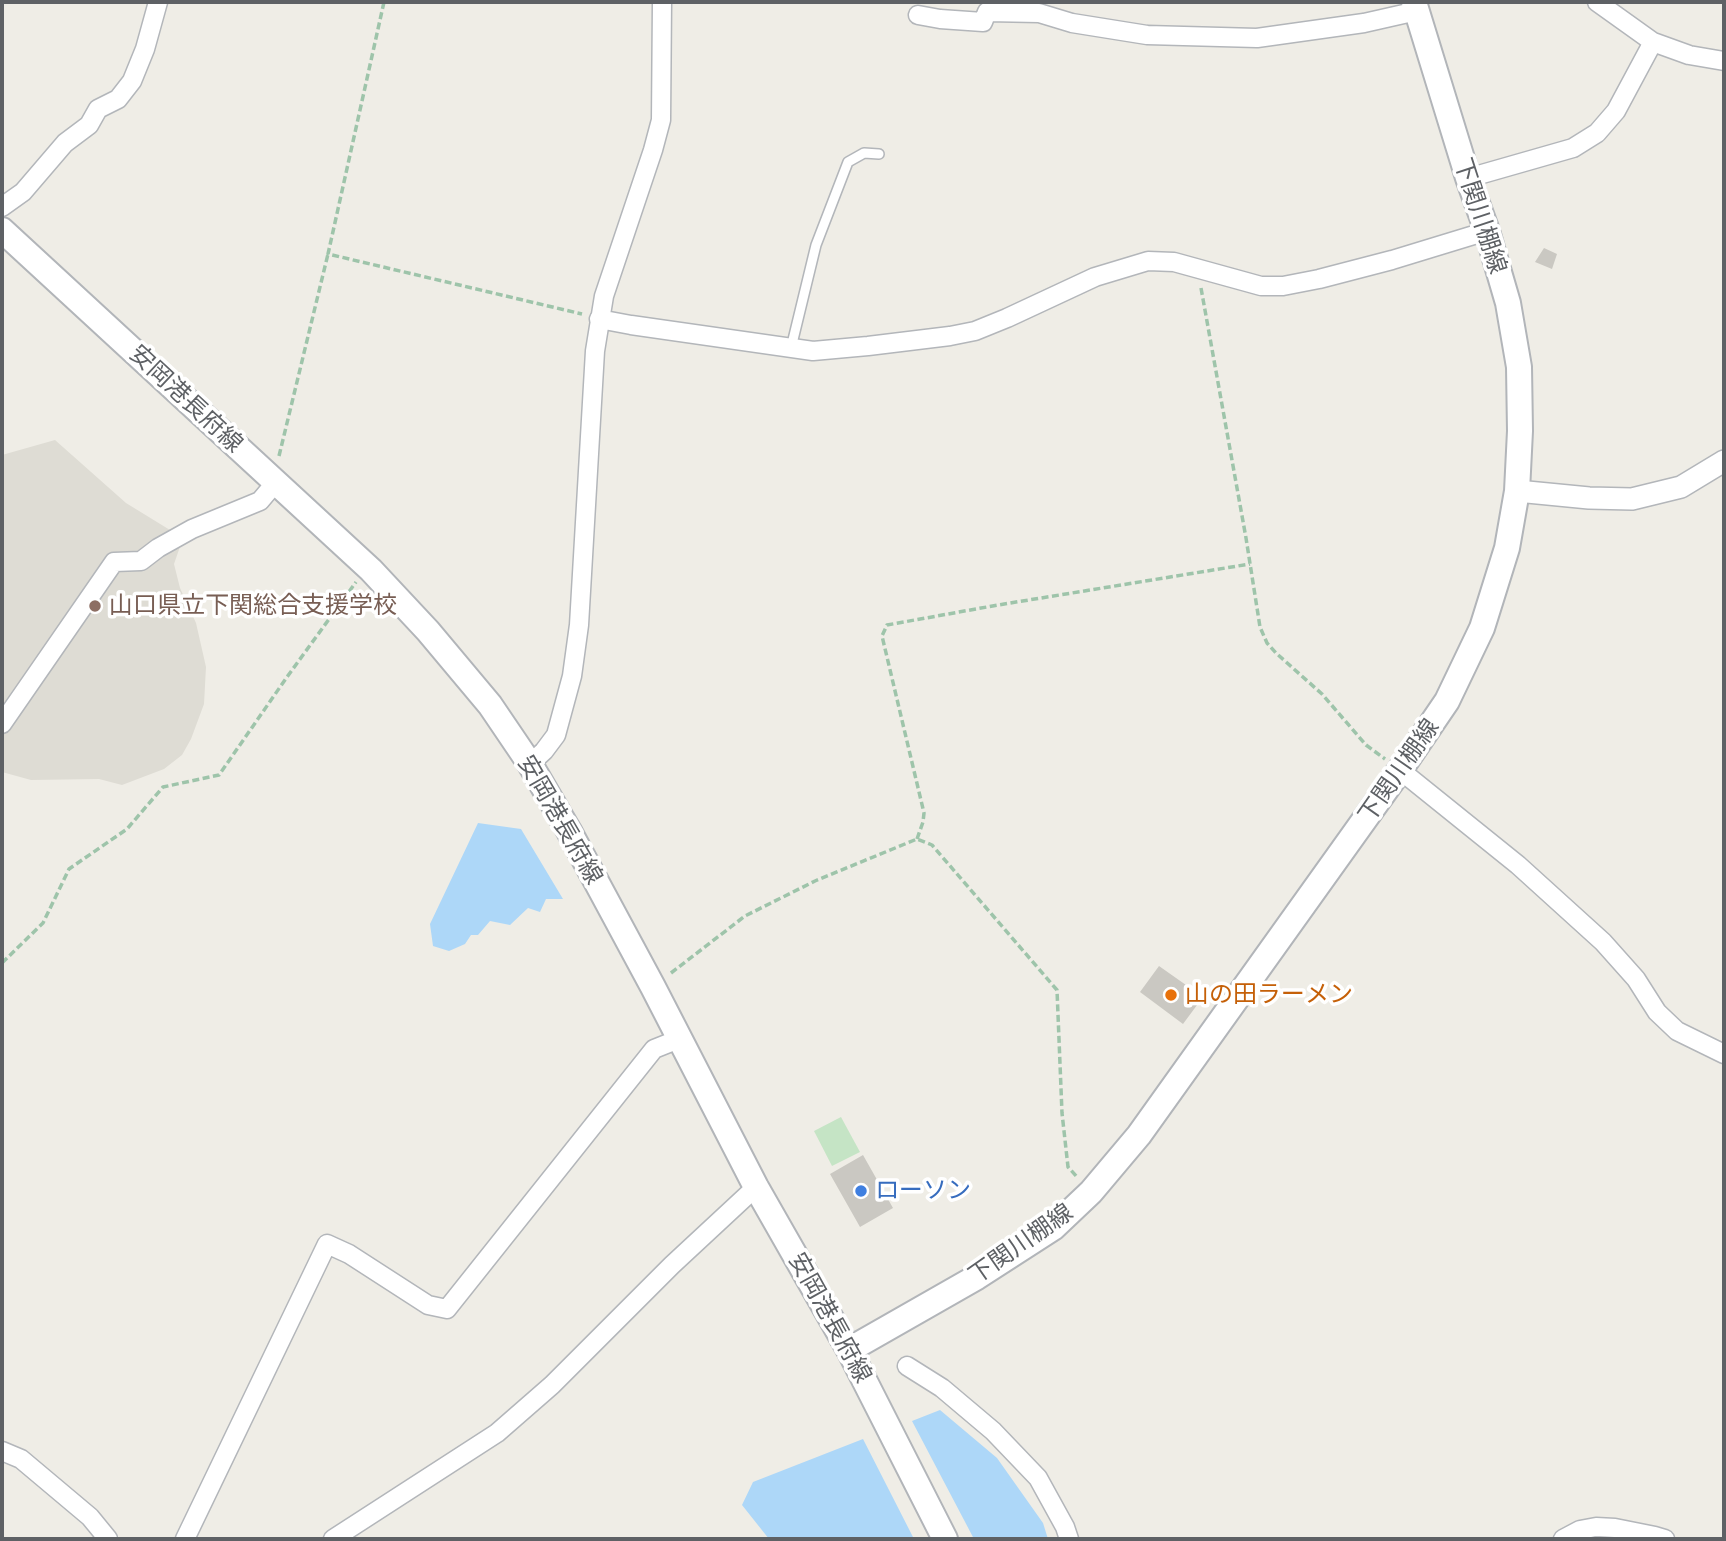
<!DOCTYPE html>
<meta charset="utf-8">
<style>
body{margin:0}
#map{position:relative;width:1726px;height:1541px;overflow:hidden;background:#efede6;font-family:"Public Sans",sans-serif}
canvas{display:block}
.frame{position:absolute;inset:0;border:4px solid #5e6165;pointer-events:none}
</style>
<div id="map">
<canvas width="1726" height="1541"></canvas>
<div class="frame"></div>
</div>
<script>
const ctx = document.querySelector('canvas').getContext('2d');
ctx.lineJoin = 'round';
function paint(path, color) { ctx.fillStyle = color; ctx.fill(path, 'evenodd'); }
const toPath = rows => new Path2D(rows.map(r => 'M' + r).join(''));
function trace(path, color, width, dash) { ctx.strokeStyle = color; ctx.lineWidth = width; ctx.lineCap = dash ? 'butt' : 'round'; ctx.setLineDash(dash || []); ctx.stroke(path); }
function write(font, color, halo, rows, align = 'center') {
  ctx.font = font + ' "Public Sans","Noto Sans JP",sans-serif'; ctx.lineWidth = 7; ctx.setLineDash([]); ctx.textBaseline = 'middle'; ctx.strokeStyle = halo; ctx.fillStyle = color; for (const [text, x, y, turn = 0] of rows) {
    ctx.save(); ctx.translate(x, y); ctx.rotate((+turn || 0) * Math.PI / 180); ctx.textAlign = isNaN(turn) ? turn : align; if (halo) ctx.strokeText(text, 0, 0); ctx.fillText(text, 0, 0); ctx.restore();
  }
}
const education = toPath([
 [55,440,126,503,183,538,174,564,180,588,196,623,206,667,204,704,191,739,182,755,164,769,122,785,99,779,31,780,2,772,2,455]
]);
const green = toPath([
 [841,1117,860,1152,832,1166,814,1131]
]);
const water = toPath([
 [478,823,521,829,563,899,546,899,540,912,528,908,510,925,490,921,478,935,471,935,465,944,449,951,433,946,430,924],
 [940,1410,997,1458,1043,1523,1048,1539,974,1539,912,1421],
 [863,1439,914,1539,769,1539,742,1505,753,1482]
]);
const building = toPath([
 [1544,248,1557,254,1552,269,1535,262],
 [1159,966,1203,997,1183,1024,1140,992],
 [863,1155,893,1208,860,1227,830,1174]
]);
const path = toPath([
 [384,2,328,254,582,314],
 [1201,288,1246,538,1260,627,1267,643,1276,653,1322,694,1366,745,1385,759],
 [279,456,328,254],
 [917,839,923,822,924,813,882,636,887,625,998,605,1250,564],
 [2,963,43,923,69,869,127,829,163,787,219,775,287,677,356,582],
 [671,973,745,916,815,881,917,839,932,845,1057,990,1062,1113,1068,1167,1078,1178]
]);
const service = toPath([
 [791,348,816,245,848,162,864,153,879,154]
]);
const minor = toPath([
 [1597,2,1653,42,1689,55,1724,61],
 [918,15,940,19,983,22,987,12,1039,13,1072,23,1147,35,1257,38,1364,23,1417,11],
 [1468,178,1573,148,1597,133,1616,111,1653,42],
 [2,207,23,192,65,143,89,125,98,109,118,99,132,81,145,49,158,2],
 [599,319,631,325,813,351,868,346,950,336,975,331,1007,318,1095,277,1148,261,1174,262,1261,286,1283,286,1319,279,1392,260,1487,231],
 [2,724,114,562,141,561,158,548,192,529,260,501,276,482],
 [530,764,544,751,556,735,572,676,579,625,595,351,604,296,653,150,661,120,662,2],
 [1400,770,1518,865,1603,942,1636,979,1657,1012,1677,1031,1724,1054],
 [907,1366,942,1388,993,1431,1038,1478,1065,1527,1069,1539],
 [2,1451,21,1459,90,1517,108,1539],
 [185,1539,327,1244,349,1254,428,1305,447,1309,654,1049,679,1039],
 [333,1539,497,1433,552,1385,672,1265,756,1187],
 [1563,1539,1580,1530,1596,1527,1615,1528,1655,1536,1665,1539]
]);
const tertiary = toPath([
 [1517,491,1589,498,1632,499,1681,487,1724,461]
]);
const secondary = toPath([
 [2,230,371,570,428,631,490,705,530,764,569,831,653,987,756,1187,849,1350,945,1539],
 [849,1350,977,1277,1053,1228,1091,1192,1139,1135,1400,770,1447,701,1482,628,1507,548,1517,491,1520,431,1519,367,1508,303,1487,231,1468,178,1414,2]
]);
const markers = [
 [95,606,7,"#8d6e63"],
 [1171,995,7,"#e8710a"],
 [861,1191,7,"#3f7fe0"]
];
const streetNames = [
 ["下関川棚線",1480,216,72],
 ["安岡港長府線",186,399,43],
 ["下関川棚線",1399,771,-55],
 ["安岡港長府線",560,820,60],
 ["下関川棚線",1021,1244,-35],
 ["安岡港長府線",830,1318,61]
];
const educationNames = [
 ["山口県立下関総合支援学校",109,606]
];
const foodNames = [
 ["山の田ラーメン",1185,995]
];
const shopNames = [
 ["ローソン",875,1191]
];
paint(education, '#dedcd4');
paint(green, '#c5e4c5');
paint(water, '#add7f8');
paint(building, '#cac8c2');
trace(service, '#b3b6ba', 12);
trace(minor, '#b3b6ba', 21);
trace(tertiary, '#b3b6ba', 24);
trace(secondary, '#b2b5b9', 28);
trace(path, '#9ec4aa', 3.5, [7, 3.5]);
trace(service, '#fff', 9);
trace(minor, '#fff', 18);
trace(tertiary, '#fff', 21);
trace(secondary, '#fff', 24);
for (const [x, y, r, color] of markers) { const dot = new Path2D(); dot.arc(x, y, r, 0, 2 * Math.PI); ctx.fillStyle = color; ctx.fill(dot); trace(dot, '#fff', 2.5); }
write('24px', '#5e6165', '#fff', streetNames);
write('24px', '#785e54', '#fff', educationNames, 'left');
write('24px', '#c56008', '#fff', foodNames, 'left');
write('24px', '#366cbe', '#fff', shopNames, 'left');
</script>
